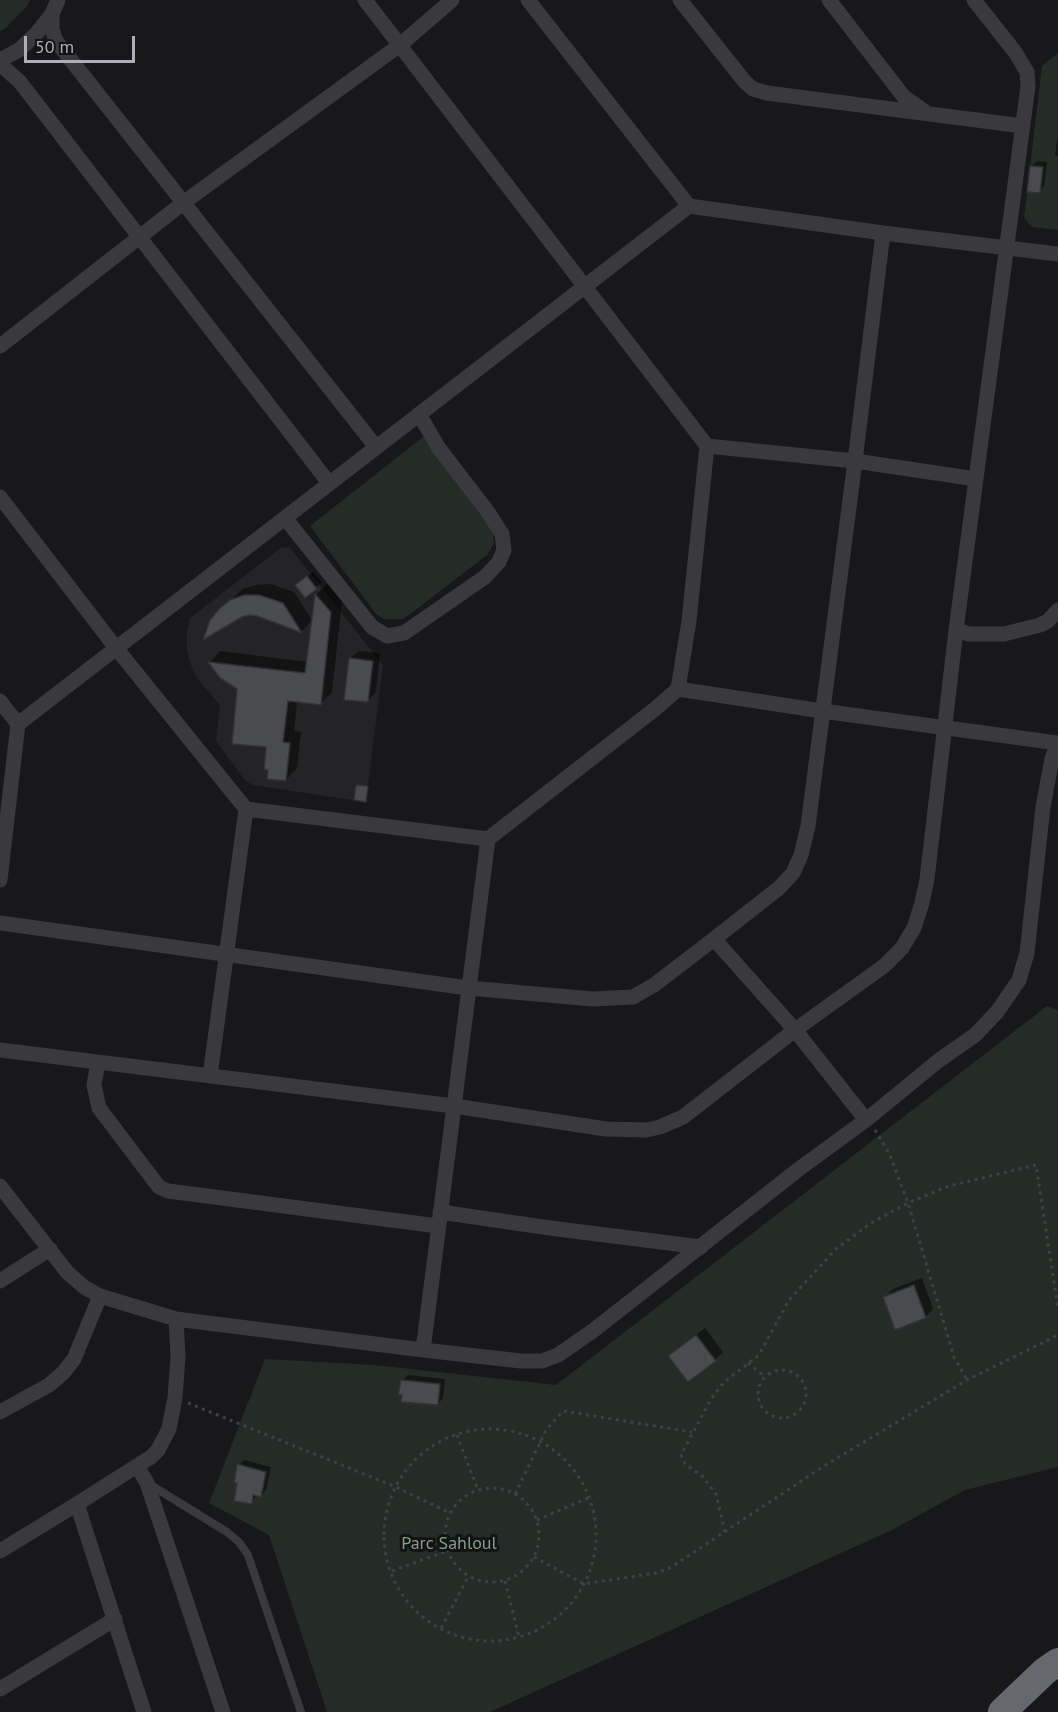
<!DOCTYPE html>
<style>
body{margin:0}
#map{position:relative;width:1058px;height:1712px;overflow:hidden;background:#18181a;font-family:"PT Sans",sans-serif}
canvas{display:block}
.scale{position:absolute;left:24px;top:36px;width:111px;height:27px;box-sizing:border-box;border:3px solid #acafb8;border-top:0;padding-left:8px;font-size:18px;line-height:21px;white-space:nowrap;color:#acafb8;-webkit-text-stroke:4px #131315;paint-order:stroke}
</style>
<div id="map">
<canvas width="1058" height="1712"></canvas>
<div class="scale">50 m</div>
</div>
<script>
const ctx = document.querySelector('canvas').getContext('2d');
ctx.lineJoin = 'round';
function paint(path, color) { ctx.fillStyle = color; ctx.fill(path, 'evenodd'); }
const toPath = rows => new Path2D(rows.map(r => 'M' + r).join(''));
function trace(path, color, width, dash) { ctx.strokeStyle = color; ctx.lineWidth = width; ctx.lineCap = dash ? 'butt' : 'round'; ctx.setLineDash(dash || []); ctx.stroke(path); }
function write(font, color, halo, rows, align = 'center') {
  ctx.font = font + ' "PT Sans",sans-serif'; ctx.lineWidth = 6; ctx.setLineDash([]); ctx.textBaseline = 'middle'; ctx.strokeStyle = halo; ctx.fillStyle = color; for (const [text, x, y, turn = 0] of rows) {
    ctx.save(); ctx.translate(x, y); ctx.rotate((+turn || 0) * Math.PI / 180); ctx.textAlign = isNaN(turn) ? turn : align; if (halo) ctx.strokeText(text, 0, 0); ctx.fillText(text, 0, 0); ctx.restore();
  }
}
const built = toPath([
 [282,547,290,548,295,554,383,665,366,802,252,785,244,779,216,741,220,705,199,681,192,668,187,652,187,631,190,618]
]);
const green = toPath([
 [0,0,30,0,27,6,6,28,0,31],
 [1058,53,1058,230,1032,227,1024,218,1042,66],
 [423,437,492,529,494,543,487,555,409,615,402,619,384,619,376,614,371,607,310,526],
 [1047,1006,1058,1010,1058,1467,965,1490,892,1530,490,1712,327,1712,269,1535,209,1503,265,1359,375,1365,556,1385]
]);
const shadow = toPath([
 [1058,135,1058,156,1055,155],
 [1037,161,1047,162,1044,186,1039,192,1032,166],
 [313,572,322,582,306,596,302,580],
 [271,584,294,592,312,620,302,631,257,614,220,610,243,589,256,585],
 [327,584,342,601,332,692,321,703,297,701,294,731,301,732,297,768,286,780,239,689,221,677,210,662,220,651,308,662,316,595],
 [359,651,380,653,376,692,368,701,350,659],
 [922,1278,933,1309,925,1317,885,1297,893,1289],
 [705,1328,723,1352,715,1360,679,1348],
 [408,1375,445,1379,443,1398,438,1404,402,1381],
 [244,1460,271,1467,266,1490,261,1496,257,1495,251,1503,239,1465]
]);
const building = toPath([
 [1030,166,1043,167,1040,193,1027,192,1030,166],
 [307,576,317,589,305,598,295,585,307,576],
 [315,594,331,612,321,705,288,701,283,742,290,743,286,781,267,779,268,770,264,770,266,747,232,744,237,689,220,678,208,662,305,673,315,594],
 [244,595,259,595,283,603,302,633,257,616,249,615,242,617,203,640,210,620,219,609,230,600,244,595],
 [349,658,373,661,368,702,344,700,349,658],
 [356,785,368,786,366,802,354,800,356,785],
 [914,1285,926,1318,895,1330,883,1297,914,1285],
 [696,1335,716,1361,688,1382,668,1356,696,1335],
 [401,1380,440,1384,438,1405,401,1402,402,1395,398,1395,401,1380],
 [237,1464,266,1472,261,1497,253,1495,252,1504,234,1501,237,1483,234,1483,237,1464]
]);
const path = toPath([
 [875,1130,889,1153,908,1203,954,1357,967,1380],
 [748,1363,765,1377],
 '758 1394a24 24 0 1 1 48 0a24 24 0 1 1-48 0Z',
 [188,1403,396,1487,450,1513],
 '384 1535a106 106 0 1 1 212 0a106 106 0 1 1-212 0Z',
 [457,1435,478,1490],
 '445 1535a47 47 0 1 1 94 0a47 47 0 1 1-94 0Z',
 [515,1494,546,1430,563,1411,692,1432],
 [537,1520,588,1498],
 [725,1532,716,1494,702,1476,685,1464,681,1455,711,1399,724,1382,759,1355,789,1300,836,1249,871,1223,908,1203,949,1186,1036,1165,1058,1308],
 [534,1557,584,1584,656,1573,670,1568,824,1466,967,1380,1058,1335],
 [392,1571,447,1551],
 [505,1581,519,1637],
 [441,1628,468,1577]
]);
const lane = toPath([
 [149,1484,227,1532,239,1542,248,1555,301,1712]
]);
const street = toPath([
 [365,0,707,446,689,621,678,689,655,709,488,839,423,1350],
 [528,0,689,206],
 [680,0,745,82,753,89,767,93,1023,126],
 [829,0,904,97,924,111],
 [52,14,52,29,56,41,376,447],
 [0,60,19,50,37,33,52,14,58,0],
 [0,64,20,82,329,483],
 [883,233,855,461,976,479],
 [0,346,183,203,400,45,452,0],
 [0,497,116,648,246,809,210,1076],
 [285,518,372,627,387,636,404,633,485,577,499,562,504,550,502,534,488,512,438,447,419,414],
 [956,630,969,634,1004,634,1040,625,1048,621,1058,610],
 [678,689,822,711,1058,743],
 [0,701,18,724,0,880],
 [18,724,689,206,883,233,1058,254],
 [246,809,488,839],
 [0,923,468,988,593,999,633,997,654,985,714,939],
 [0,1050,454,1106,606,1129,646,1130,660,1127,683,1117,795,1030,884,966,902,948,914,928,922,903,927,879,956,630,1028,86,1027,72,1015,52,974,0],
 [98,1062,94,1085,99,1108,159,1187,168,1191,438,1226],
 [866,1120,938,1061,975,1035,997,1012,1019,980,1027,953,1043,807,1052,759,1058,743],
 [0,1186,67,1272,84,1287,100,1296,176,1319,423,1350,521,1361,542,1361,558,1355,594,1330,799,1169,866,1120,795,1030,714,939,779,888,793,873,801,855,808,826,855,461,707,446],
 [440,1212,550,1228,701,1247],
 [0,1281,50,1249],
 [0,1412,49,1385,63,1373,74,1359,100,1296],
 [137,1466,147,1483,223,1712],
 [77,1504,144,1712],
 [0,1551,77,1504,151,1457,158,1450,169,1429,175,1398,178,1356,176,1319],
 [0,1689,115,1619]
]);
const highway = toPath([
 [1002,1712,1045,1671,1058,1662]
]);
const parkNames = [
 ["Parc Sahloul",449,1544]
];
paint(built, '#242427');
paint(green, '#252b26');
paint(shadow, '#0007');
paint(building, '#4a4b4f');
trace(building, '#323236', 1.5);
trace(path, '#404145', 3, [3, 4.5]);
trace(lane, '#3a3a3e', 8);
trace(street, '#3a3a3e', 15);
trace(highway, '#66686f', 28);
write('18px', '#85a088', '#131315', parkNames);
</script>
